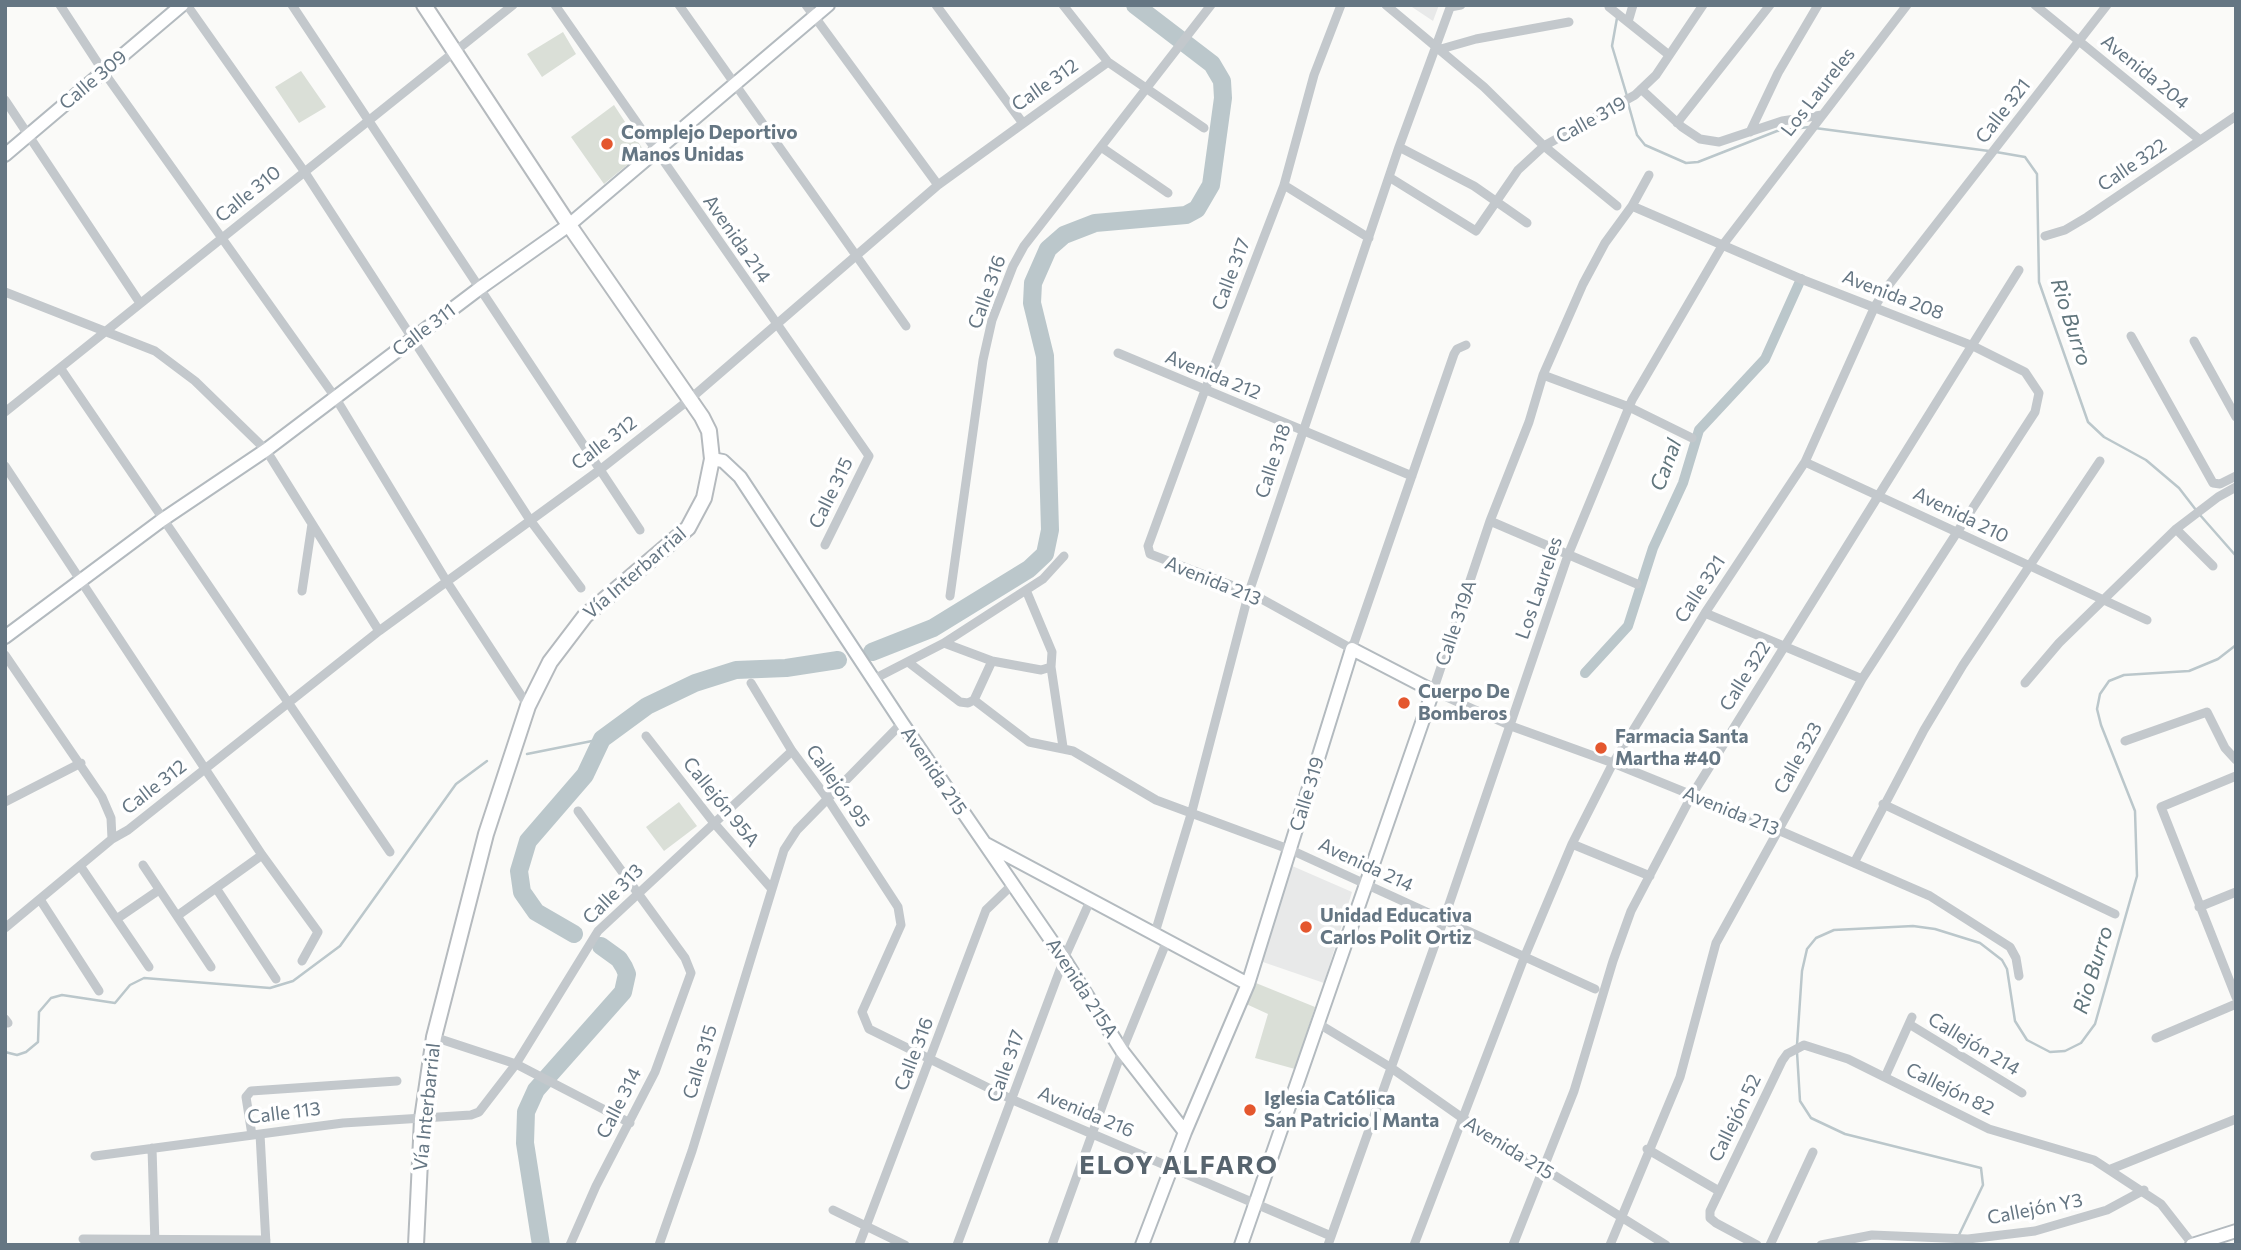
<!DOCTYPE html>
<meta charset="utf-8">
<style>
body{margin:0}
#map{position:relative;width:2241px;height:1250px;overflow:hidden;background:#fafaf8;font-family:Commissioner,sans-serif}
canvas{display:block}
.frame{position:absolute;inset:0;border:7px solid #657683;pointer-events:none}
</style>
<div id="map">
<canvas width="2241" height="1250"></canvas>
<div class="frame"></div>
</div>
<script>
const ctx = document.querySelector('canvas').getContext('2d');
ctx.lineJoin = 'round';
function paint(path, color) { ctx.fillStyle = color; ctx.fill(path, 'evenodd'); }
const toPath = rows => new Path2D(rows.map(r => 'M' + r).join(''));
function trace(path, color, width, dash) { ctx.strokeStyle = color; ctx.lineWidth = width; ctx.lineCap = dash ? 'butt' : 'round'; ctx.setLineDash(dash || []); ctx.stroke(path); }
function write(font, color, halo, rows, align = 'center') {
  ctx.font = font + ' Commissioner,sans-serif'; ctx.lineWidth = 7; ctx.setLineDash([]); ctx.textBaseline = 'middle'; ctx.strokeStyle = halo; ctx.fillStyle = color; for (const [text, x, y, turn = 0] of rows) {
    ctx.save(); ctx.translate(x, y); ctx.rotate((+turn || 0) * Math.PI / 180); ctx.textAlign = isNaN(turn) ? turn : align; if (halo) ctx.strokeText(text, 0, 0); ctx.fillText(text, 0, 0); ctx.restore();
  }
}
const built = toPath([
 [1409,5,1439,5,1433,21],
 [1290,865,1352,892,1324,983,1260,961]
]);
const green = toPath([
 [563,32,576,54,542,77,527,54],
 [301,71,326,107,299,123,275,87],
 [614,105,644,151,604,184,571,137],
 [679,802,697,826,664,851,646,827],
 [1251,981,1315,1007,1295,1069,1255,1058,1268,1014,1244,1003]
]);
const stream = toPath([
 [1617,18,1612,46,1627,96],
 [1628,103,1637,135,1645,145,1686,163,1698,162,1777,131,1809,127],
 [1815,128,1989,151],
 [1996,152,2025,157,2037,174,2039,282,2088,422,2104,437,2146,460,2179,488,2196,510],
 [2200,515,2236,556],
 [527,754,602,739],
 [1797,1045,1802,971,1807,949,1816,938,1834,930,1913,926,1935,929,1980,943,2002,960,2007,969,2015,1021,2027,1040,2050,1052,2065,1051,2081,1043,2095,1024,2137,876,2135,811,2101,725,2097,709,2100,694,2109,681,2124,675,2189,671,2218,659,2236,645],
 [5,1052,17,1055,26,1052,38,1042,39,1012,51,998,62,995,115,1003,130,985,144,978,270,988,293,981,340,946,456,784,487,761],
 [1797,1052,1800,1101,1811,1118,1845,1134,1981,1168,1983,1185,1959,1235]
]);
const canal = toPath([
 [1585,673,1628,626,1653,548,1683,483,1699,430,1765,359,1801,279]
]);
const river = toPath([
 [872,652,933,628,1029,569,1045,554,1050,530,1045,356,1032,303,1033,283,1048,249,1064,235,1095,223,1186,215,1197,209,1211,185,1223,98,1222,81,1212,64,1135,5],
 [574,934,536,912,522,892,519,871,528,841,585,775,602,739,647,706,695,683,736,670,786,668,838,660],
 [541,1245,525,1143,526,1112,536,1090,623,992,627,974,624,967,619,959,601,946]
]);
const street = toPath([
 [60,5,103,71,335,397,447,582,528,706],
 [187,5,304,171,530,520,581,588],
 [292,5,640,530],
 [555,5,869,456,825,545],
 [679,5,906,326],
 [806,5,938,185],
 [936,5,1022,122],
 [1063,5,1108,62,1204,128],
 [1341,5,1314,75,1284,185,1205,390,1148,546,1150,554,1249,592,1352,649,1454,354,1457,349,1466,345],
 [1386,5,1484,87,1544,146,1617,206],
 [2035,5,2200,140],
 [1450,7,1461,5],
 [1609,7,1669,55],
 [1628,22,1633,5],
 [1441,49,1476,39,1569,22],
 [1641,89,1682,127,1700,139,1719,142,1782,121,1822,115],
 [5,100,140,303],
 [1677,123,1770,5],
 [1750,132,1778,73,1818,5],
 [1101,147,1168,193],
 [1399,147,1474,186,1527,223],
 [1649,175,1632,206,1605,243,1583,284,1543,375,1529,422,1490,521,1433,691,1511,726,1613,763,1778,830,1930,896,2010,947,2016,958,2019,976],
 [1389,177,1476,231,1518,170,1544,146,1635,95,1656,75,1703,5],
 [1284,185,1369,238],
 [2045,236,2065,230,2087,217,2236,116],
 [5,292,155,351,195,381,266,450,379,631],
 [2131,336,2213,483,2220,484,2236,476],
 [2194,341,2236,417],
 [1118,353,1412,476],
 [61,369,390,852],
 [1543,375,1629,407,1692,438],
 [5,412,513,5],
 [1805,462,2147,620],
 [5,466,262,855,318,932,302,961],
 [1490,521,1637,584],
 [2176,529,2213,566],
 [302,591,312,524],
 [950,596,983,360,992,320,1013,266,1024,246,1211,5],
 [1705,613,1862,679],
 [944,643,992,661,1041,670,1051,667,1052,652,1026,590],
 [5,655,102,797,111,818,112,839],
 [908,662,960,702,968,703,974,700,992,661],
 [1051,667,1063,747],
 [874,679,944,643,1026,590,1043,579,1064,556],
 [751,683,792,751,827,798,898,907,901,925,862,1012,869,1029,1013,1100,1331,1236],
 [2025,683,2059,643,2176,529,2218,497,2236,487],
 [974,700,1029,742,1073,751,1156,800,1291,850,1595,989],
 [646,736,714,823,771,888],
 [2125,741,2207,712,2225,748,2236,760],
 [2236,776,2161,807,2236,997],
 [5,802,81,763],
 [1883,804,2115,914],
 [1572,844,1650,876],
 [1854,863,1924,730,1963,665,2100,461],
 [143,865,211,967],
 [81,867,149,967],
 [216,888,276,979],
 [41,901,99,991],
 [2199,907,2236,892],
 [177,916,262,855],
 [118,918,159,890],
 [5,928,112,839,128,830,379,631,601,469,690,399,938,185,1108,62],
 [1154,936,1192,811,1249,592,1399,147,1451,5],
 [5,1019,8,1023],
 [1319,1024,1390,1067,1461,1117,1666,1245],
 [1909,1024,2022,1093],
 [434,1037,516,1064,630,1123],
 [2156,1038,2236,1004],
 [1885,1077,1912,1017],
 [260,1134,266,1244],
 [252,1135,246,1097,251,1091,397,1081],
 [152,1148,155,1244],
 [1647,1149,1719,1191],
 [95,1156,343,1123,471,1115,479,1112,516,1064,598,931,792,751],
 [2111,1169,2236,1119],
 [833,1210,905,1245],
 [83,1239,266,1240],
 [570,1245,596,1186,655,1072,691,973,685,958,578,811],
 [659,1245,692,1151,784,850,797,830,902,723],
 [859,1245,986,910,1013,884],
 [957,1245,1064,959,1090,901],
 [1052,1245,1122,1051,1166,943],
 [1328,1245,1443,922,1568,555,1632,400,1722,246,1907,5],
 [1414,1245,1524,958,1572,844,1613,763,1705,613,1805,462,1875,306,1888,286,2107,5],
 [1513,1245,1574,1091,1613,961,1631,911,1692,795,2019,270],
 [1610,1245,1680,1077,1716,943,1862,679,2035,412,2039,393,2025,372,1973,346,1801,279,1632,206],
 [1757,1245,1716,1223,1710,1218,1710,1211,1782,1061,1787,1054,1804,1045,1848,1059,1989,1129,2094,1160,2161,1204,2193,1245],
 [1770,1245,1813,1152],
 [1821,1245,1872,1235,1968,1239,2035,1231,2107,1210,2144,1190]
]);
const secondary = toPath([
 [5,155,182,5],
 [712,459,723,461,740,477,902,723,1064,959,1122,1051,1185,1132],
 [5,637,162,520,266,450,480,288,569,225,828,5],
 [986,844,1248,984],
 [1142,1245,1185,1132,1248,984,1352,649,1433,691,1241,1245],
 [2192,1245,2236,1231]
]);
const primary = toPath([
 [416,1245,422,1119,434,1037,486,834,528,706,550,662,585,616,688,528,704,498,712,459,709,431,702,417,569,225,424,5]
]);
const markers = [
 [607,144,7,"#e4572e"],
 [1404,703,7,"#e4572e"],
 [1601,748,7,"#e4572e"],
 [1306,927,7,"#e4572e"],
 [1250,1110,7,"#e4572e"]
];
const streetNames = [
 ["Avenida 204",2145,72,39],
 ["Calle 309",93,80,-40],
 ["Calle 312",1045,85,-35],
 ["Los Laureles",1818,92,-52],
 ["Calle 321",2003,111,-52],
 ["Calle 319",1591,120,-29],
 ["Calle 322",2132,165,-34],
 ["Calle 310",248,194,-39],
 ["Avenida 214",737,239,55],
 ["Calle 317",1231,274,-69],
 ["Calle 316",987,292,-70],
 ["Avenida 208",1893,295,21],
 ["Calle 311",424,330,-37],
 ["Avenida 212",1213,375,22],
 ["Calle 312",604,443,-37],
 ["Calle 318",1273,461,-72],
 ["Calle 315",831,493,-64],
 ["Avenida 210",1961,515,26],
 ["Vía Interbarrial",635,573,-41],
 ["Avenida 213",1213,581,22],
 ["Los Laureles",1539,588,-71],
 ["Calle 321",1700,589,-57],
 ["Calle 319A",1456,623,-71],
 ["Calle 322",1745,676,-58],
 ["Calle 323",1798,758,-61],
 ["Avenida 215",934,771,56],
 ["Callejón 95",838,786,55],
 ["Calle 312",154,787,-38],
 ["Calle 319",1307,794,-73],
 ["Callejón 95A",721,802,51],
 ["Avenida 213",1731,811,22],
 ["Avenida 214",1366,865,25],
 ["Calle 313",613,894,-45],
 ["Avenida 215A",1082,988,57],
 ["Callejón 214",1974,1044,31],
 ["Calle 316",914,1054,-69],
 ["Calle 315",700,1062,-73],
 ["Calle 317",1006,1066,-70],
 ["Callejón 82",1950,1089,26],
 ["Calle 314",619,1103,-63],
 ["Vía Interbarrial",427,1107,-84],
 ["Avenida 216",1086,1112,23],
 ["Calle 113",284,1113,-7],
 ["Callejón 52",1735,1118,-64],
 ["Avenida 215",1509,1148,32],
 ["Callejón Y3",2035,1209,-11]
];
const poiNames = [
 ["Complejo Deportivo",621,133],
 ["Manos Unidas",621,155],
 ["Cuerpo De",1418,692],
 ["Bomberos",1418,714],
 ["Farmacia Santa",1615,737],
 ["Martha #40",1615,759],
 ["Unidad Educativa",1320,916],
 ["Carlos Polit Ortiz",1320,938],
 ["Iglesia Católica",1264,1099],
 ["San Patricio | Manta",1264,1121]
];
const waterNames = [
 ["Rio Burro",2071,322,72],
 ["Canal",1666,465,-70],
 ["Rio Burro",2093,970,-73]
];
const districtNames = [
 ["ELOY ALFARO",1179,1165]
];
paint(built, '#e8e9e9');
paint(green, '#dadfd7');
trace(stream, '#bbc7cb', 2.5);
trace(canal, '#bbc7cb', 10);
trace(river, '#bbc7cb', 18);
trace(secondary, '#b3babf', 16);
trace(primary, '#b5babe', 18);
trace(street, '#c3c8cc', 9);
trace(secondary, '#fff', 12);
trace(primary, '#fff', 14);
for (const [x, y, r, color] of markers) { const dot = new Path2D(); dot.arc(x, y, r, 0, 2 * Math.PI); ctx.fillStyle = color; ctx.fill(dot); trace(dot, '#fff', 2.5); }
write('19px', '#657683', '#fff', streetNames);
write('bold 19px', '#657683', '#fff', poiNames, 'left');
write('italic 21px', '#60757c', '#fff', waterNames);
ctx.letterSpacing = '2px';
write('bold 26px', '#57646e', '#fff', districtNames);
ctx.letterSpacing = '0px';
</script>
